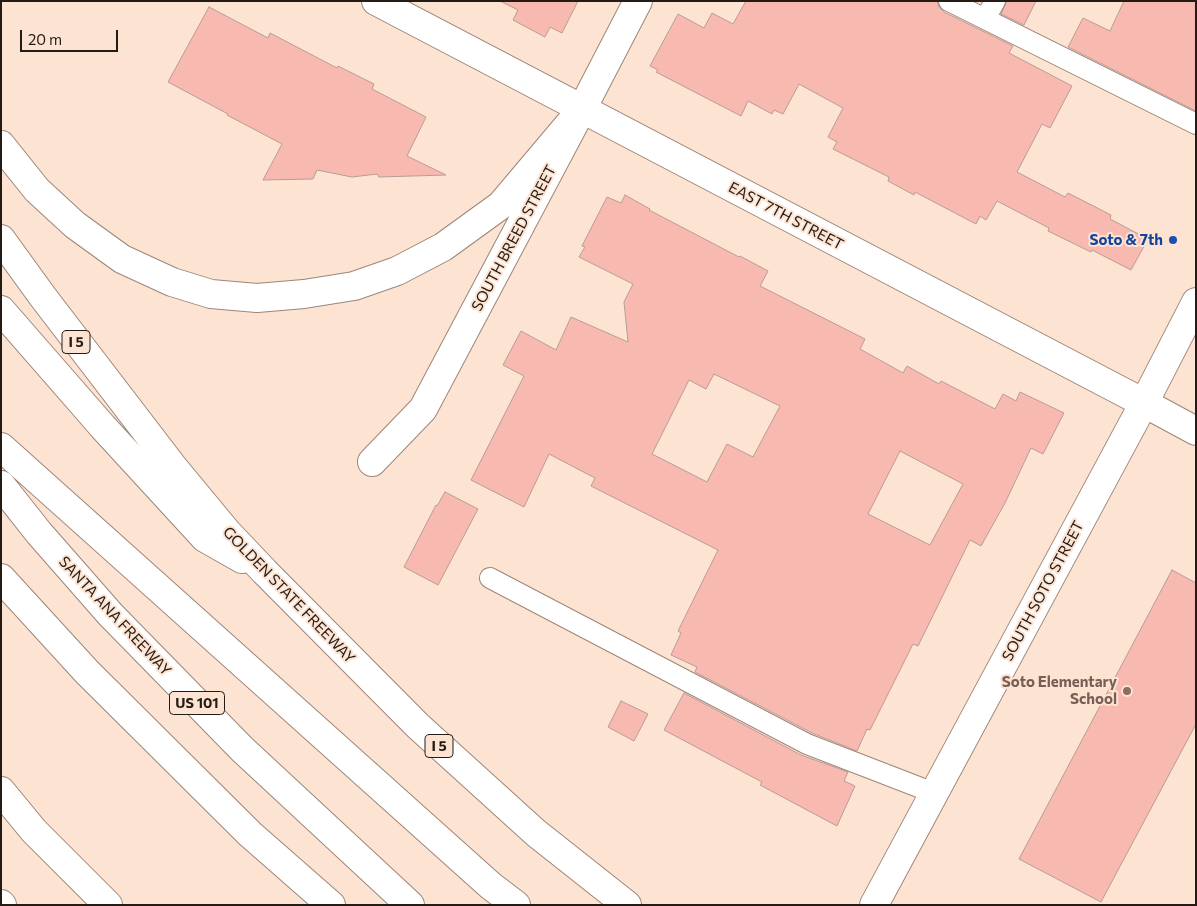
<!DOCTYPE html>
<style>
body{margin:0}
#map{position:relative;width:1197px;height:906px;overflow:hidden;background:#fde3d2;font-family:Commissioner,sans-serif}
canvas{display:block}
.frame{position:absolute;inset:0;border:2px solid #241b15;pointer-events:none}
.scale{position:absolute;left:20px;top:30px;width:98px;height:22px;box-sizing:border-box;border:2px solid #241b15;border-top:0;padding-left:6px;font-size:15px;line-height:18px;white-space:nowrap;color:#241b15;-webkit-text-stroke:4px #fde3d2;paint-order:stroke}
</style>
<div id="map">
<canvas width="1197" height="906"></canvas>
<div class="frame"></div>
<div class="scale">20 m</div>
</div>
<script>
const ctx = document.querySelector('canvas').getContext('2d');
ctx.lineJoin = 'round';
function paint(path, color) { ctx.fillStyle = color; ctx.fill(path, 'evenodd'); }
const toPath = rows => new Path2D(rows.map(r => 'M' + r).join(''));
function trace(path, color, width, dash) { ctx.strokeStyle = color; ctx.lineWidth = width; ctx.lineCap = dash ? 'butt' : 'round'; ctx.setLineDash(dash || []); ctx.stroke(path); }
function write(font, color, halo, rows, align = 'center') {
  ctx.font = font + ' Commissioner,sans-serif'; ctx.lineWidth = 4; ctx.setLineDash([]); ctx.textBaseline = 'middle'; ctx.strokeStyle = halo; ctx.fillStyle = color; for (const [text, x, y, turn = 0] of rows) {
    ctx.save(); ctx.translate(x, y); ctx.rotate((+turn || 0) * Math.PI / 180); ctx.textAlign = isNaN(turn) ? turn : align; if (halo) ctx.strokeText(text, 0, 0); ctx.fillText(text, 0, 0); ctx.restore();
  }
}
const building = toPath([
 [500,1,578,1,562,33,550,27,545,37,513,20,518,10,500,1],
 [746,1,937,1,939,7,944,12,1013,46,1009,53,1072,86,1050,128,1042,124,1017,172,1065,197,1068,193,1111,215,1110,219,1148,239,1131,270,1092,250,1091,252,1048,231,1049,228,997,201,986,220,980,216,976,224,915,192,914,195,888,181,889,177,833,149,837,142,828,137,843,108,799,84,783,114,774,110,772,114,748,101,741,116,656,72,658,70,650,66,678,14,704,28,712,13,733,24,746,1],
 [1007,1,1036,1,1024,25,1001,14,1007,1],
 [1124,1,1196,1,1196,111,1068,47,1083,18,1110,31,1124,1],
 [209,7,268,38,270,33,337,68,338,66,374,84,372,89,426,117,407,156,446,175,379,177,377,174,352,177,317,170,313,179,263,180,282,144,227,115,228,114,168,82,209,7],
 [625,195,650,209,649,210,739,257,740,256,768,271,760,286,865,339,860,349,903,373,907,366,939,384,941,381,995,409,1003,394,1016,401,1020,392,1064,413,1043,454,1031,448,1005,503,981,546,970,540,918,646,913,644,870,730,867,729,857,751,812,733,695,672,697,667,671,655,681,633,678,631,718,550,591,486,595,478,549,454,524,507,471,480,524,376,503,365,521,331,556,350,571,317,628,342,624,302,633,284,579,257,585,247,582,246,607,197,621,203,625,195],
 [714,374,780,406,753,457,727,444,707,482,652,454,689,380,706,389,714,374],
 [900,451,963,484,930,545,868,514,900,451],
 [445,492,478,509,438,585,404,567,436,505,437,506,445,492],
 [1172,570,1196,583,1196,724,1101,902,1019,859,1172,570],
 [684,693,801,755,848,772,844,781,855,786,837,826,760,785,762,782,664,730,684,693],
 [621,701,648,714,634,741,608,727,621,701]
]);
const lane = toPath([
 [949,1,1196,124],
 [985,19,995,1],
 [490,578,807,744,934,793]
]);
const street = toPath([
 [1144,403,1196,431],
 [372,462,423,409,582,109,638,1]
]);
const secondary = toPath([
 [376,1,1144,403]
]);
const primary = toPath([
 [874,905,1144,403,1196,302]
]);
const highway = toPath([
 [1,145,37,190,75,225,122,259,172,282,211,294,257,298,304,294,354,286,397,271,443,247,501,205,582,109],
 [1,239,43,297,174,468,227,532,265,572,418,726,536,833,627,905],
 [1,310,103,427,205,538,242,559],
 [1,447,491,886,516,905],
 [1,485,39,533,110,614,242,749,410,905],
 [1,578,87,672,250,834,331,905],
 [1,791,34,831,108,905],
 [1,904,2,905]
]);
const markers = [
 [1173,240,5,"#1a4fb4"],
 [1127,691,5,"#8d6e63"]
];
const shields = [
 [76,342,28],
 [197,703,55],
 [439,746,28]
];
const shieldNames = [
 ["I 5",76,342],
 ["US 101",197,703],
 ["I 5",439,746]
];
const streetNames = [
 ["EAST 7TH STREET",786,216,28],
 ["SOUTH BREED STREET",514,238,-62],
 ["SOUTH SOTO STREET",1043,591,-62],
 ["GOLDEN STATE FREEWAY",289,595,46],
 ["SANTA ANA FREEWAY",115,616,47]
];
const transitNames = [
 ["Soto & 7th",1163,240]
];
const educationNames = [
 ["Soto Elementary",1117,682],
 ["School",1117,699]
];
paint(building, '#f8bab0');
trace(building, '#b99b96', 1);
trace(lane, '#9e8677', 22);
trace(street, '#9e8677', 30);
trace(secondary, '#9e8677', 30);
trace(primary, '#9e8677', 30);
trace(highway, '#9e8677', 30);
trace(lane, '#fff', 20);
trace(street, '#fff', 28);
trace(secondary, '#fff', 28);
trace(primary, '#fff', 28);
trace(highway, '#fff', 28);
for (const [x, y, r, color] of markers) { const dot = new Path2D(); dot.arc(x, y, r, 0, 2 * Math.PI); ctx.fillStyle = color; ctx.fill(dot); trace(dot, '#fde3d2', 2); }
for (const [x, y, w] of shields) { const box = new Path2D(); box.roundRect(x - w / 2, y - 11.5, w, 23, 4); ctx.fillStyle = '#fde3d2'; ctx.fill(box); trace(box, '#241b15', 1); }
write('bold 14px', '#241b15', null, shieldNames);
write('15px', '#241b15', '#fde3d2', streetNames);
write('bold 15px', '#164399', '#fde3d2', transitNames, 'right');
write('bold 15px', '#785e54', '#fde3d2', educationNames, 'right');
</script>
